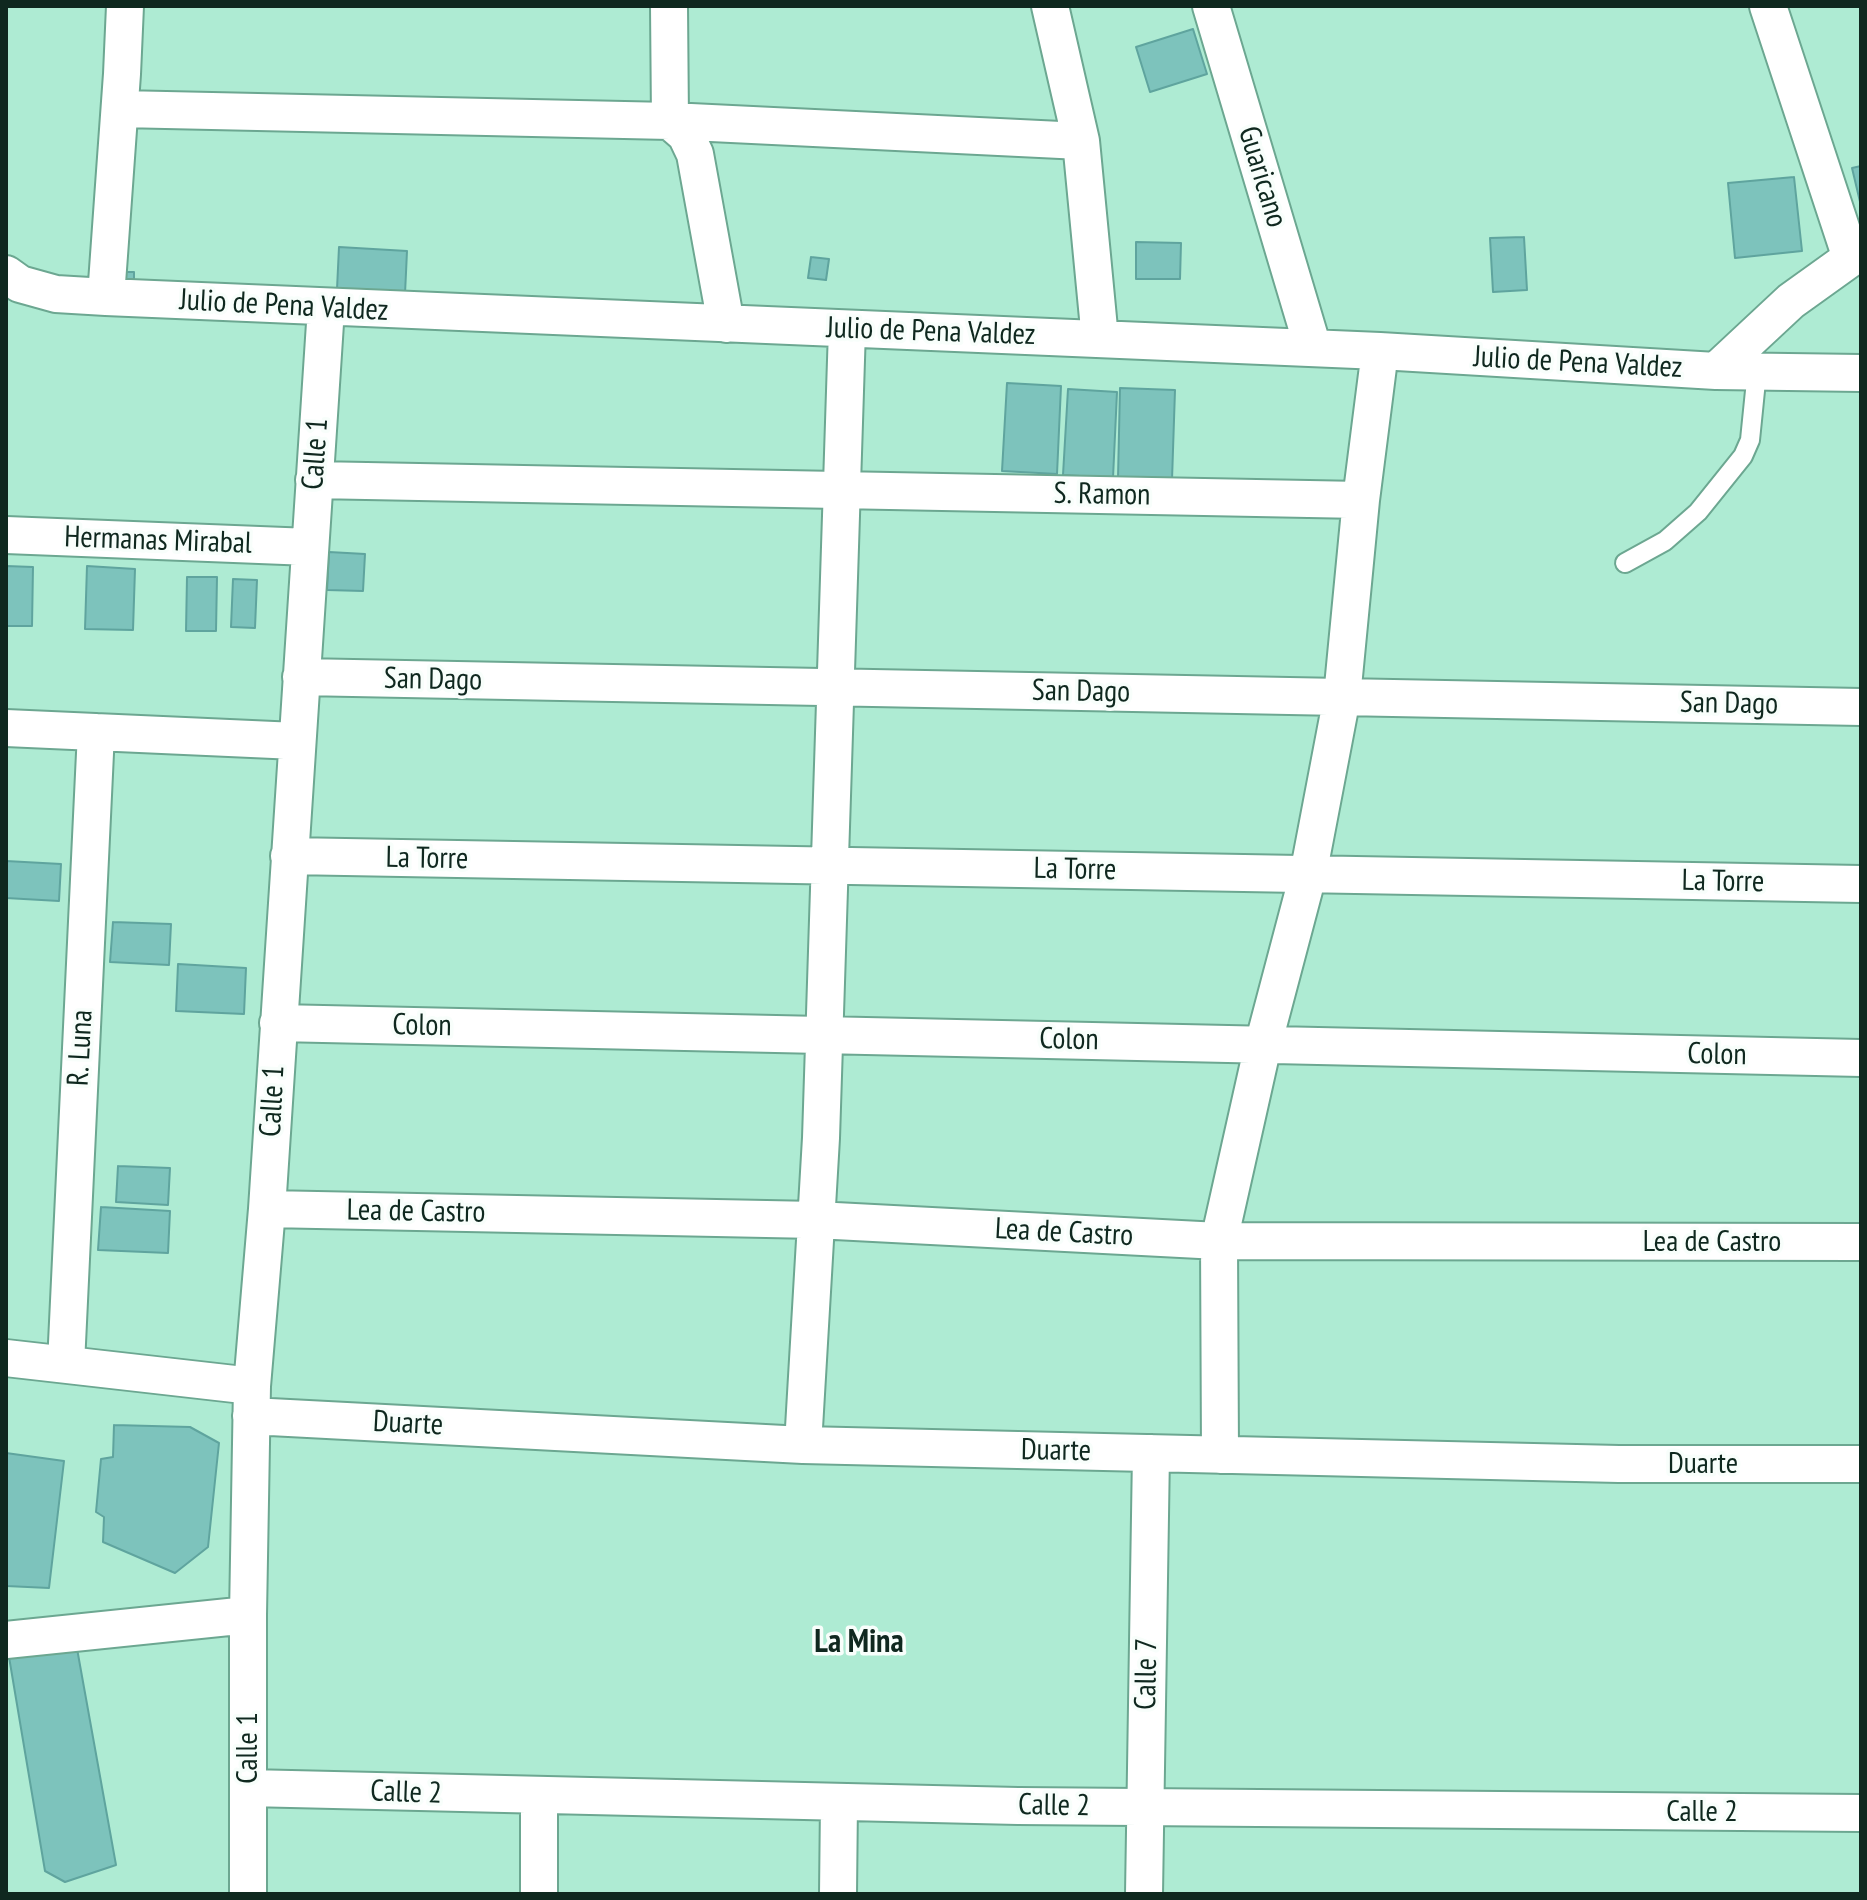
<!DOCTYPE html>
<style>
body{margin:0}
#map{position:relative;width:1867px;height:1900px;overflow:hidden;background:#aeebd3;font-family:"PT Sans Narrow",sans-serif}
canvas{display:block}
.frame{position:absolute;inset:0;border:8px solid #0f281f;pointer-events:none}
</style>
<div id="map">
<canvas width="1867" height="1900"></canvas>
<div class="frame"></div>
</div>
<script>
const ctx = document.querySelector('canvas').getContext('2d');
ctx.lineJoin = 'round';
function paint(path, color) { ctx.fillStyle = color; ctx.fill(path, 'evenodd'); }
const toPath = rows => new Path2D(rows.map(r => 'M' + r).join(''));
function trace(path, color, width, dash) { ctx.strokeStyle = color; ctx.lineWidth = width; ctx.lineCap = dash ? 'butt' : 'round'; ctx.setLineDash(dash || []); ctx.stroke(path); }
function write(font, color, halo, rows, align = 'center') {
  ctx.font = font + ' "PT Sans Narrow",sans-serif'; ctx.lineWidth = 7; ctx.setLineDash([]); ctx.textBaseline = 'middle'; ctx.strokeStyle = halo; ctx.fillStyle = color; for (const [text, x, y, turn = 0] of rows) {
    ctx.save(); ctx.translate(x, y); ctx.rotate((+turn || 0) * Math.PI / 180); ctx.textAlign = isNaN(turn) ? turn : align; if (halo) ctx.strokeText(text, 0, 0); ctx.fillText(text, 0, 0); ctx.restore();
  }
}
const building = toPath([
 [1193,29,1207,74,1150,92,1136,47,1193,29],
 [1861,166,1861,206,1852,168,1861,166],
 [1794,177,1802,251,1735,258,1728,183,1794,177],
 [1524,237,1527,290,1493,292,1490,238,1524,237],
 [1136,242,1181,243,1180,279,1136,279,1136,242],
 [339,247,407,251,405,294,337,289,339,247],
 [811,257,829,259,826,280,808,278,811,257],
 [123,272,134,272,134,286,122,285,123,272],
 [1007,383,1061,386,1057,474,1002,471,1007,383],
 [1120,388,1175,390,1172,480,1118,478,1120,388],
 [1068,389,1117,392,1113,478,1063,475,1068,389],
 [329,552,365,554,363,591,327,590,329,552],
 [6,566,33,567,32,626,6,626,6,566],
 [87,566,135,569,133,630,85,629,87,566],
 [187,577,217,577,216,631,186,631,187,577],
 [233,579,257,580,255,628,231,627,233,579],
 [6,861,61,864,59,901,6,898,6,861],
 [113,922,171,924,169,965,110,962,113,922],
 [178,964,246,968,244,1014,176,1011,178,964],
 [118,1166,170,1168,168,1205,116,1202,118,1166],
 [101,1207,170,1211,168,1253,98,1250,101,1207],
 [114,1425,190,1427,219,1443,208,1547,175,1573,103,1542,104,1517,96,1512,101,1459,113,1457,114,1425],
 [6,1453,64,1461,49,1588,6,1586,6,1453],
 [76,1643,116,1865,65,1882,45,1871,8,1651,76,1643]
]);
const lane = toPath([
 [1625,563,1665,541,1698,512,1743,456,1750,440,1757,371]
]);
const street = toPath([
 [669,6,670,121,686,135,695,154,726,324],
 [1050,6,1081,141,1100,339],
 [1211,6,1313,348],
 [1768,6,1851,258],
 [120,109,670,121,1081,141],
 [6,274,20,284,56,294,106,297,1380,351,1716,371,1861,373],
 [106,297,122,74,125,6],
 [1716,371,1791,301,1851,258,1861,255],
 [314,480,1361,500],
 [6,535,310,547],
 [301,677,1861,707],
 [6,728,296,741],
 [289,856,1861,884],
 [278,1023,1861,1058],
 [267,1209,816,1220,1219,1241,1861,1242],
 [6,1358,252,1386],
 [66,1364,96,732],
 [251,1416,803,1445,1619,1464,1861,1464],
 [803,1445,821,1138,847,329],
 [1220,1455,1219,1241,1263,1045,1308,875,1342,697,1361,500,1380,351],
 [6,1640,248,1615],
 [248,1788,1018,1806,1861,1813],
 [248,1894,248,1615,252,1386,267,1209,326,308],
 [539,1894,539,1796],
 [838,1894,839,1802],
 [1144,1894,1151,1453]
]);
const streetNames = [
 ["Guaricano",1262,177,73],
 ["Julio de Pena Valdez",284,306,3],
 ["Julio de Pena Valdez",931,332,2],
 ["Julio de Pena Valdez",1578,363,3],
 ["Calle 1",316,454,-86],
 ["S. Ramon",1102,495,1],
 ["Hermanas Mirabal",158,541,2],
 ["San Dago",433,680,1],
 ["San Dago",1081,692,1],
 ["San Dago",1729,704,1],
 ["La Torre",427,859,1],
 ["La Torre",1075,870,1],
 ["La Torre",1723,882,1],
 ["Colon",422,1026,1],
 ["Colon",1069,1040,1],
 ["R. Luna",81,1048,-87],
 ["Colon",1717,1055,1],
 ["Calle 1",273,1101,-87],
 ["Lea de Castro",416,1212,1],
 ["Lea de Castro",1064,1233,3],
 ["Lea de Castro",1712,1242],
 ["Duarte",408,1424,3],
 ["Duarte",1056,1451,1],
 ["Duarte",1703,1464],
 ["Calle 7",1147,1674,-89],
 ["Calle 1",248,1748,-90],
 ["Calle 2",406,1793,2],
 ["Calle 2",1054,1806,1],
 ["Calle 2",1702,1812]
];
const neighbourhoodNames = [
 ["La Mina",859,1643]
];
paint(building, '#7dc3bc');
trace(building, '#5fa49e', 2);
trace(lane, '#6ca791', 22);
trace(street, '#6ca791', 40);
trace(lane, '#fff', 18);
trace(street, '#fff', 36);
write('30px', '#0f281f', '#f8fefb', streetNames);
write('bold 32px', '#0f281f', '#f8fefb', neighbourhoodNames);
</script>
